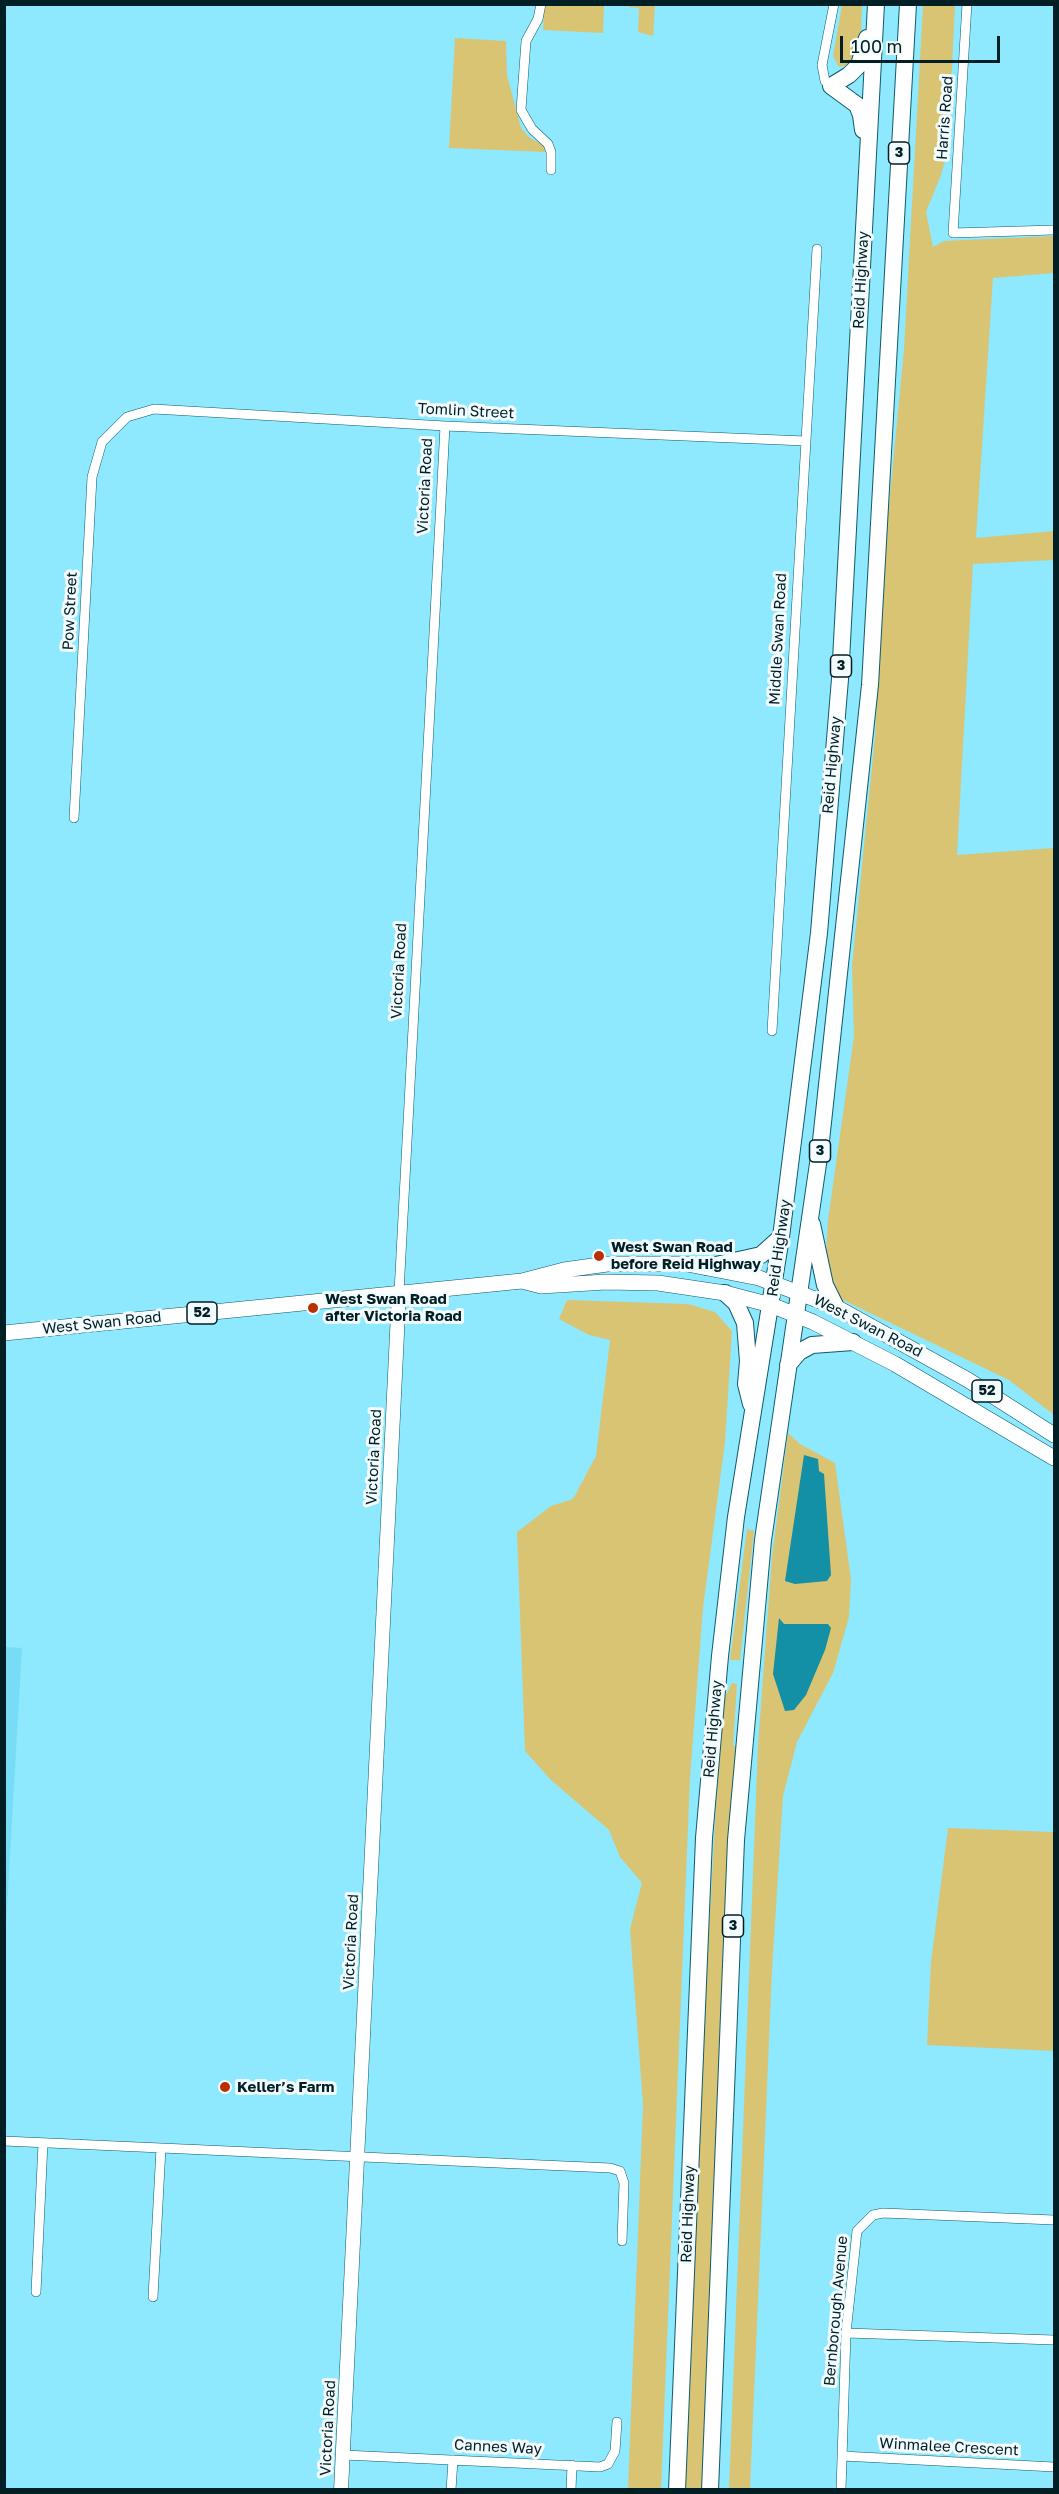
<!DOCTYPE html>
<meta charset="utf-8">
<style>
body{margin:0}
#map{position:relative;width:1059px;height:2494px;overflow:hidden;background:#8ee8fe;font-family:"Golos Text",sans-serif}
canvas{display:block}
.frame{position:absolute;inset:0;border:6px solid #021f25;pointer-events:none}
.scale{position:absolute;left:840px;top:36px;width:160px;height:27px;box-sizing:border-box;border:3px solid #021f25;border-top:0;padding-left:8px;font-size:18px;line-height:21px;white-space:nowrap;color:#021f25;-webkit-text-stroke:4px #f2fbfd;paint-order:stroke}
</style>
<div id="map">
<canvas width="1059" height="2494"></canvas>
<div class="frame"></div>
<div class="scale">100 m</div>
</div>
<script>
const ctx = document.querySelector('canvas').getContext('2d');
ctx.lineJoin = 'round';
function paint(path, color) { ctx.fillStyle = color; ctx.fill(path, 'evenodd'); }
const toPath = rows => new Path2D(rows.map(r => 'M' + r).join(''));
function trace(path, color, width, dash) { ctx.strokeStyle = color; ctx.lineWidth = width; ctx.lineCap = dash ? 'butt' : 'round'; ctx.setLineDash(dash || []); ctx.stroke(path); }
function write(font, color, halo, rows, align = 'center') {
  ctx.font = font + ' "Golos Text",sans-serif'; ctx.lineWidth = 6; ctx.setLineDash([]); ctx.textBaseline = 'middle'; ctx.strokeStyle = halo; ctx.fillStyle = color; for (const [text, x, y, turn = 0] of rows) {
    ctx.save(); ctx.translate(x, y); ctx.rotate((+turn || 0) * Math.PI / 180); ctx.textAlign = isNaN(turn) ? turn : align; if (halo) ctx.strokeText(text, 0, 0); ctx.fillText(text, 0, 0); ctx.restore();
  }
}
const built = toPath([
 [5,1647,22,1648,5,1941,4,1647]
]);
const green = toPath([
 [544,5,604,5,603,33,543,30],
 [629,5,655,5,653,36,638,32,639,8,629,7],
 [842,5,862,5,861,31,852,64,839,67,833,56],
 [923,5,955,5,948,150,941,175,926,212,933,247,944,241,1054,236,1054,273,993,278,976,538,1054,531,1054,560,973,564,957,855,1054,848,1054,1415,1009,1380,843,1300,834,1291,826,1255,828,1220,854,1036,852,966,875,736,886,537,904,349],
 [455,38,506,41,507,75,521,128,530,138,547,147,547,152,449,148],
 [567,1300,688,1304,715,1312,732,1331,725,1442,703,1608,690,1777,661,2489,628,2489,643,2105,630,1929,642,1883,620,1857,609,1830,551,1780,525,1751,517,1532,551,1506,573,1499,596,1456,610,1340,589,1335,559,1319],
 [788,1433,800,1444,835,1463,851,1579,849,1617,833,1673,797,1742,783,1796,772,1970,750,2489,729,2490,758,1745,772,1557],
 [747,1529,754,1531,740,1660,730,1660],
 [732,1683,737,1684,733,1745,736,1747,703,2489,683,2490,699,2107,719,1752,724,1699],
 [948,1828,1054,1832,1054,2051,927,2045,931,1962]
]);
const water = toPath([
 [804,1455,818,1459,819,1471,824,1474,831,1575,827,1581,795,1584,785,1581],
 [779,1618,784,1624,828,1624,831,1628,825,1650,806,1695,794,1710,785,1711,773,1674]
]);
const street = toPath([
 [541,4,538,19,526,41,521,110,532,129,548,144,551,152,551,170],
 [967,4,953,233,1054,230],
 [831,86,825,81,822,65,834,4],
 [74,818,92,477,102,442,127,417,154,409,445,426,805,441],
 [772,1031,817,249],
 [399,1292,445,426],
 [4,2141,610,2168,620,2171,624,2183,622,2241],
 [36,2292,43,2143],
 [153,2297,161,2148],
 [846,2333,1054,2340],
 [344,2455,600,2467,608,2464,615,2451,617,2422],
 [842,2456,1054,2467],
 [451,2490,453,2460],
 [571,2490,572,2465],
 [841,2490,846,2333,857,2231,873,2215,883,2213,1054,2220]
]);
const secondary = toPath([
 [341,2490,399,1292]
]);
const primary = toPath([
 [522,1281,541,1286,606,1282,658,1283,725,1293,771,1305,813,1322,895,1364,1054,1458],
 [4,1333,522,1281,564,1270,607,1264,687,1264,759,1278,836,1307,968,1380,1054,1435]
]);
const highway = toPath([
 [863,130,861,115,857,105,831,86,849,75,859,65,867,38],
 [812,1224,825,1285,836,1307],
 [707,1267,761,1255,781,1237],
 [725,1293,736,1303,745,1323,748,1361,746,1384,751,1404],
 [788,1365,799,1352,812,1345,853,1342],
 [677,2490,704,1838,720,1656,736,1517,781,1237,819,933,840,679,876,4],
 [710,2490,736,1840,763,1540,820,1150,870,685,908,4]
]);
const markers = [
 [599,1256,6,"#b93003"],
 [313,1308,6,"#b93003"],
 [225,2087,6,"#b93003"]
];
const shields = [
 [899,153,21],
 [841,666,21],
 [820,1151,21],
 [202,1313,30],
 [987,1391,30],
 [733,1926,21]
];
const shieldNames = [
 ["3",899,153],
 ["3",841,666],
 ["3",820,1151],
 ["52",202,1313],
 ["52",987,1391],
 ["3",733,1926]
];
const streetNames = [
 ["Harris Road",945,118,-86],
 ["Reid Highway",861,280,-87],
 ["Tomlin Street",466,411,3],
 ["Victoria Road",425,486,-87],
 ["Pow Street",70,611,-87],
 ["Middle Swan Road",778,639,-87],
 ["Reid Highway",832,765,-85],
 ["Victoria Road",399,971,-87],
 ["Reid Highway",779,1248,-82],
 ["West Swan Road",102,1323,-6],
 ["West Swan Road",868,1326,27],
 ["Victoria Road",374,1457,-87],
 ["Reid Highway",713,1729,-85],
 ["Victoria Road",351,1942,-87],
 ["Reid Highway",688,2214,-88],
 ["Bernborough Avenue",836,2311,-85],
 ["Victoria Road",328,2428,-87],
 ["Cannes Way",498,2447,3],
 ["Winmalee Crescent",949,2447,3]
];
const poiNames = [
 ["West Swan Road",611,1247],
 ["before Reid Highway",611,1264],
 ["West Swan Road",325,1299],
 ["after Victoria Road",325,1316],
 ["Keller’s Farm",237,2087]
];
paint(built, '#77ddf6');
paint(green, '#d9c473');
paint(water, '#138fa6');
trace(street, '#0c5b6a', 10);
trace(secondary, '#0c5b6a', 15);
trace(primary, '#0c5b6a', 16);
trace(highway, '#0c5b6a', 18);
trace(street, '#fff', 9);
trace(secondary, '#fff', 14);
trace(primary, '#fff', 15);
trace(highway, '#fff', 16);
for (const [x, y, r, color] of markers) { const dot = new Path2D(); dot.arc(x, y, r, 0, 2 * Math.PI); ctx.fillStyle = color; ctx.fill(dot); trace(dot, '#f2fbfd', 2); }
for (const [x, y, w] of shields) { const box = new Path2D(); box.roundRect(x - w / 2, y - 11, w, 22, 4.5); ctx.fillStyle = '#f2fbfd'; ctx.fill(box); trace(box, '#021f25', 1.5); }
write('bold 14px', '#021f25', null, shieldNames);
write('15px', '#021f25', '#f2fbfd', streetNames);
write('bold 15px', '#021f25', '#f2fbfd', poiNames, 'left');
</script>
